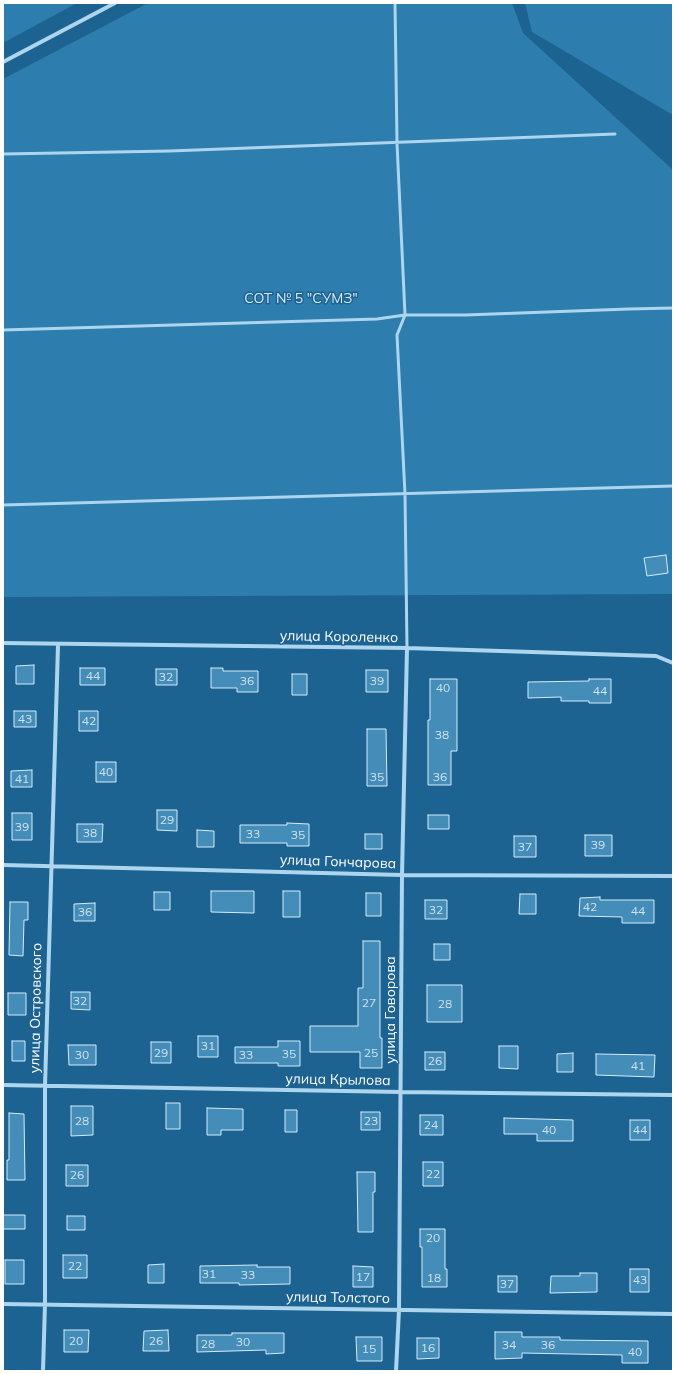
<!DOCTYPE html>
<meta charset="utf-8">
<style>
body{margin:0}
#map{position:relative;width:676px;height:1374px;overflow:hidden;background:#1d6392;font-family:Mulish,sans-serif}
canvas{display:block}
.frame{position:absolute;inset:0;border:4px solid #fff;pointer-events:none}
</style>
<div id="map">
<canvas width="676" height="1374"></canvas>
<div class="frame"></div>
</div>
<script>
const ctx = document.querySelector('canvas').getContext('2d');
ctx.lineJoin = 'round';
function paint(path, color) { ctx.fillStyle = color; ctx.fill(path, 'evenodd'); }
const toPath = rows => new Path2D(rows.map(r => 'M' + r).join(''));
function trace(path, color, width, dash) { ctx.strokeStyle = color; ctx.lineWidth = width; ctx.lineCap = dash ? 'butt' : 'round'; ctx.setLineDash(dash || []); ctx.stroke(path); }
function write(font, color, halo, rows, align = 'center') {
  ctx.font = font + ' Mulish,sans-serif'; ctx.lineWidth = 3; ctx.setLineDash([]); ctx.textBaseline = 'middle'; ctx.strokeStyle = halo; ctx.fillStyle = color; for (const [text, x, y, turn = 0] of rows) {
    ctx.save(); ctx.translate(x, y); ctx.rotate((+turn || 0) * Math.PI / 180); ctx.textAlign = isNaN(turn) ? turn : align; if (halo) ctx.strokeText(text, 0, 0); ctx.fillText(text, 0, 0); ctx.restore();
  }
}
const green = toPath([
 [3,3,77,3,3,43],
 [148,3,512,3,523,33,673,170,673,594,3,597,3,79],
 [525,3,673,3,673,115,532,32]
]);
const building = toPath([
 [666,555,668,573,647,576,644,558,666,555],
 [34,665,34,684,16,684,16,666,34,665],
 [80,668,105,668,105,685,80,685,80,668],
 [211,668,223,668,223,671,258,671,258,692,237,692,237,688,211,688,211,668],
 [156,669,177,669,177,685,156,685,156,669],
 [366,670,388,670,388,692,366,692,366,670],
 [292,674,307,674,307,695,292,695,292,674],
 [430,679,457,679,457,751,451,751,451,785,428,785,428,720,430,720,430,679],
 [589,679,611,679,611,703,589,703,589,701,561,701,561,697,528,698,528,682,589,681,589,679],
 [14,711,36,711,36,727,14,727,14,711],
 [79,711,98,711,98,731,79,731,79,711],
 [367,729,386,729,387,786,367,786,367,729],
 [96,762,116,762,116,782,96,782,96,762],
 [32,770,32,787,11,787,11,771,32,770],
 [157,810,177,810,177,831,157,830,157,810],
 [12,813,32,813,32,840,12,840,12,813],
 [428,815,449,815,449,829,428,829,428,815],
 [287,823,309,824,309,846,287,846,287,843,240,843,240,825,287,825,287,823],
 [77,824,103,824,102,842,77,842,77,824],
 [197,830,214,831,214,847,197,847,197,830],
 [365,834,382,834,382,849,365,849,365,834],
 [585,835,612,835,612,856,585,856,585,835],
 [514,836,536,836,536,857,514,857,514,836],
 [211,891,254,891,254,913,211,912,211,891],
 [283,891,300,891,300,917,283,917,283,891],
 [154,892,170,892,170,910,154,910,154,892],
 [366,893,381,893,381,916,366,916,366,893],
 [520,894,536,894,536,914,519,914,520,894],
 [600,897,600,900,654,900,654,923,622,923,622,917,579,916,580,898,600,897],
 [425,900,447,900,447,919,425,919,425,900],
 [10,902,28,902,28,920,24,920,23,956,9,955,10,902],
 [95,903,95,921,74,921,74,904,95,903],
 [363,941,380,941,380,1038,382,1038,382,1068,360,1068,360,1052,310,1052,310,1026,358,1026,358,988,363,988,363,941],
 [434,944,450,944,450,960,434,960,434,944],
 [427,985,462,985,462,1022,427,1022,427,985],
 [71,992,90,992,90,1010,71,1009,71,992],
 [8,993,26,993,26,1015,8,1015,8,993],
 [198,1036,218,1036,218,1057,198,1057,198,1036],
 [12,1041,25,1041,25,1061,12,1061,12,1041],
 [278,1041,300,1041,300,1066,278,1066,278,1063,235,1063,235,1047,278,1047,278,1041],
 [151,1042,171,1042,171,1063,151,1063,151,1042],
 [68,1045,96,1045,96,1065,69,1065,68,1045],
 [499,1046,518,1046,518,1069,499,1068,499,1046],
 [425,1052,445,1052,445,1070,425,1070,425,1052],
 [573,1053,573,1072,557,1072,557,1054,573,1053],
 [596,1054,655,1055,654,1077,596,1075,596,1054],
 [166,1103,180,1103,180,1129,166,1129,166,1103],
 [71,1106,93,1106,93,1135,71,1136,71,1106],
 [207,1108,243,1109,243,1130,221,1130,221,1135,207,1135,207,1108],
 [285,1110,297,1110,297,1132,285,1132,285,1110],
 [361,1112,380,1112,380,1130,361,1130,361,1112],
 [9,1113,24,1114,25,1180,7,1180,7,1160,9,1160,9,1113],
 [420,1115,443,1115,443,1135,420,1135,420,1115],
 [504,1118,573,1120,573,1141,537,1141,537,1134,504,1134,504,1118],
 [630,1120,650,1120,650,1140,630,1140,630,1120],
 [423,1162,443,1162,443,1186,423,1186,423,1162],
 [66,1165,88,1165,88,1186,66,1186,66,1165],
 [357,1172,375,1172,375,1192,373,1192,373,1232,358,1232,357,1172],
 [3,1215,25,1215,25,1229,3,1229,3,1215],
 [67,1216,85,1216,85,1230,67,1230,67,1216],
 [420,1229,445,1229,445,1269,447,1269,447,1287,422,1287,422,1247,420,1247,420,1229],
 [63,1255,87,1255,87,1278,63,1278,63,1255],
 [5,1260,24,1260,24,1284,5,1284,5,1260],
 [164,1264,164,1283,148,1283,148,1265,164,1264],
 [257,1265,257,1267,290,1267,290,1284,239,1285,239,1283,200,1283,200,1266,257,1265],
 [353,1266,373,1267,373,1287,353,1287,353,1266],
 [630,1269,649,1269,649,1292,630,1292,630,1269],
 [580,1273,597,1273,597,1292,550,1293,551,1276,580,1276,580,1273],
 [498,1276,517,1276,517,1292,498,1292,498,1276],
 [64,1330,89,1330,88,1352,64,1352,64,1330],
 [168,1330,169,1351,143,1351,144,1331,168,1330],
 [495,1332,522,1332,522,1337,560,1337,560,1340,648,1341,648,1363,622,1363,622,1355,522,1353,522,1358,495,1359,495,1332],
 [232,1333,284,1333,284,1353,266,1354,266,1350,197,1352,197,1335,232,1335,232,1333],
 [356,1337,382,1337,382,1361,357,1361,356,1337],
 [417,1338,439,1338,439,1358,417,1359,417,1338]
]);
const service = toPath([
 [395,3,397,143,405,315,397,335,405,494,407,648],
 [3,154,170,151,615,134],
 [3,330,377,319,405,315,465,315,629,309,673,308],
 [3,505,673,486]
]);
const minor = toPath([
 [3,62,115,3],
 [3,643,407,648,656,656,673,663],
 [3,865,402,875,673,876],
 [3,1085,401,1092,673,1095],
 [3,1304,673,1314],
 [43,1371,45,1304,45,1086,58,645],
 [396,1371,399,1310,402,875,407,648]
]);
const numberNames = [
 ["44",93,676],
 ["32",166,677],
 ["36",247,681],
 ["39",377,681],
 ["40",443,688],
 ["44",600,691],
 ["43",25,719],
 ["42",89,721],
 ["38",442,735],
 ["40",106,772],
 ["35",377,777],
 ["36",440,777],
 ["41",22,779],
 ["29",167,820],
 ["39",22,827],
 ["38",90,833],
 ["33",253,834],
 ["35",298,835],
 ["39",598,845],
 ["37",525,847],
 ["42",590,907],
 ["32",436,910],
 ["44",638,911],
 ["36",85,912],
 ["32",80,1001],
 ["27",369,1003],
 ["28",445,1004],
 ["31",208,1046],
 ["29",161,1053],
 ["25",371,1053],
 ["35",289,1054],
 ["30",82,1055],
 ["33",246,1055],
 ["26",435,1061],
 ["41",638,1066],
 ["28",82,1121],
 ["23",371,1121],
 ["24",431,1125],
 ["40",549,1130],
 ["44",640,1130],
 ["22",433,1174],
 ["26",77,1175],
 ["20",433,1238],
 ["22",75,1266],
 ["31",209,1274],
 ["33",248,1275],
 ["17",363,1277],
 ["18",434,1278],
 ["43",640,1280],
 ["37",507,1284],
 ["20",76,1341],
 ["26",156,1341],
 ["30",243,1342],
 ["28",208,1344],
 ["34",509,1345],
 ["36",548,1345],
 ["16",428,1348],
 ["15",369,1349],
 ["40",635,1352]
];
const parkNames = [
 ["СОТ № 5 \"СУМЗ\"",301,299]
];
const streetNames = [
 ["улица Короленко",339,637,1],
 ["улица Гончарова",338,862,2],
 ["улица Островского",36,1008,-89],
 ["улица Говорова",391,1010,-90],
 ["улица Крылова",338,1080,1],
 ["улица Толстого",338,1298,1]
];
paint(green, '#2d7dae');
paint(building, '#458db9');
trace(building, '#d4ebfa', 1);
trace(service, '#aed5ee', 3);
trace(minor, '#aed5ee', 4);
write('12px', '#d0e2ee', null, numberNames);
write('14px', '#d4ebfa', '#1d6392', parkNames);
write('14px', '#fff', '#1d6392', streetNames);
</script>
